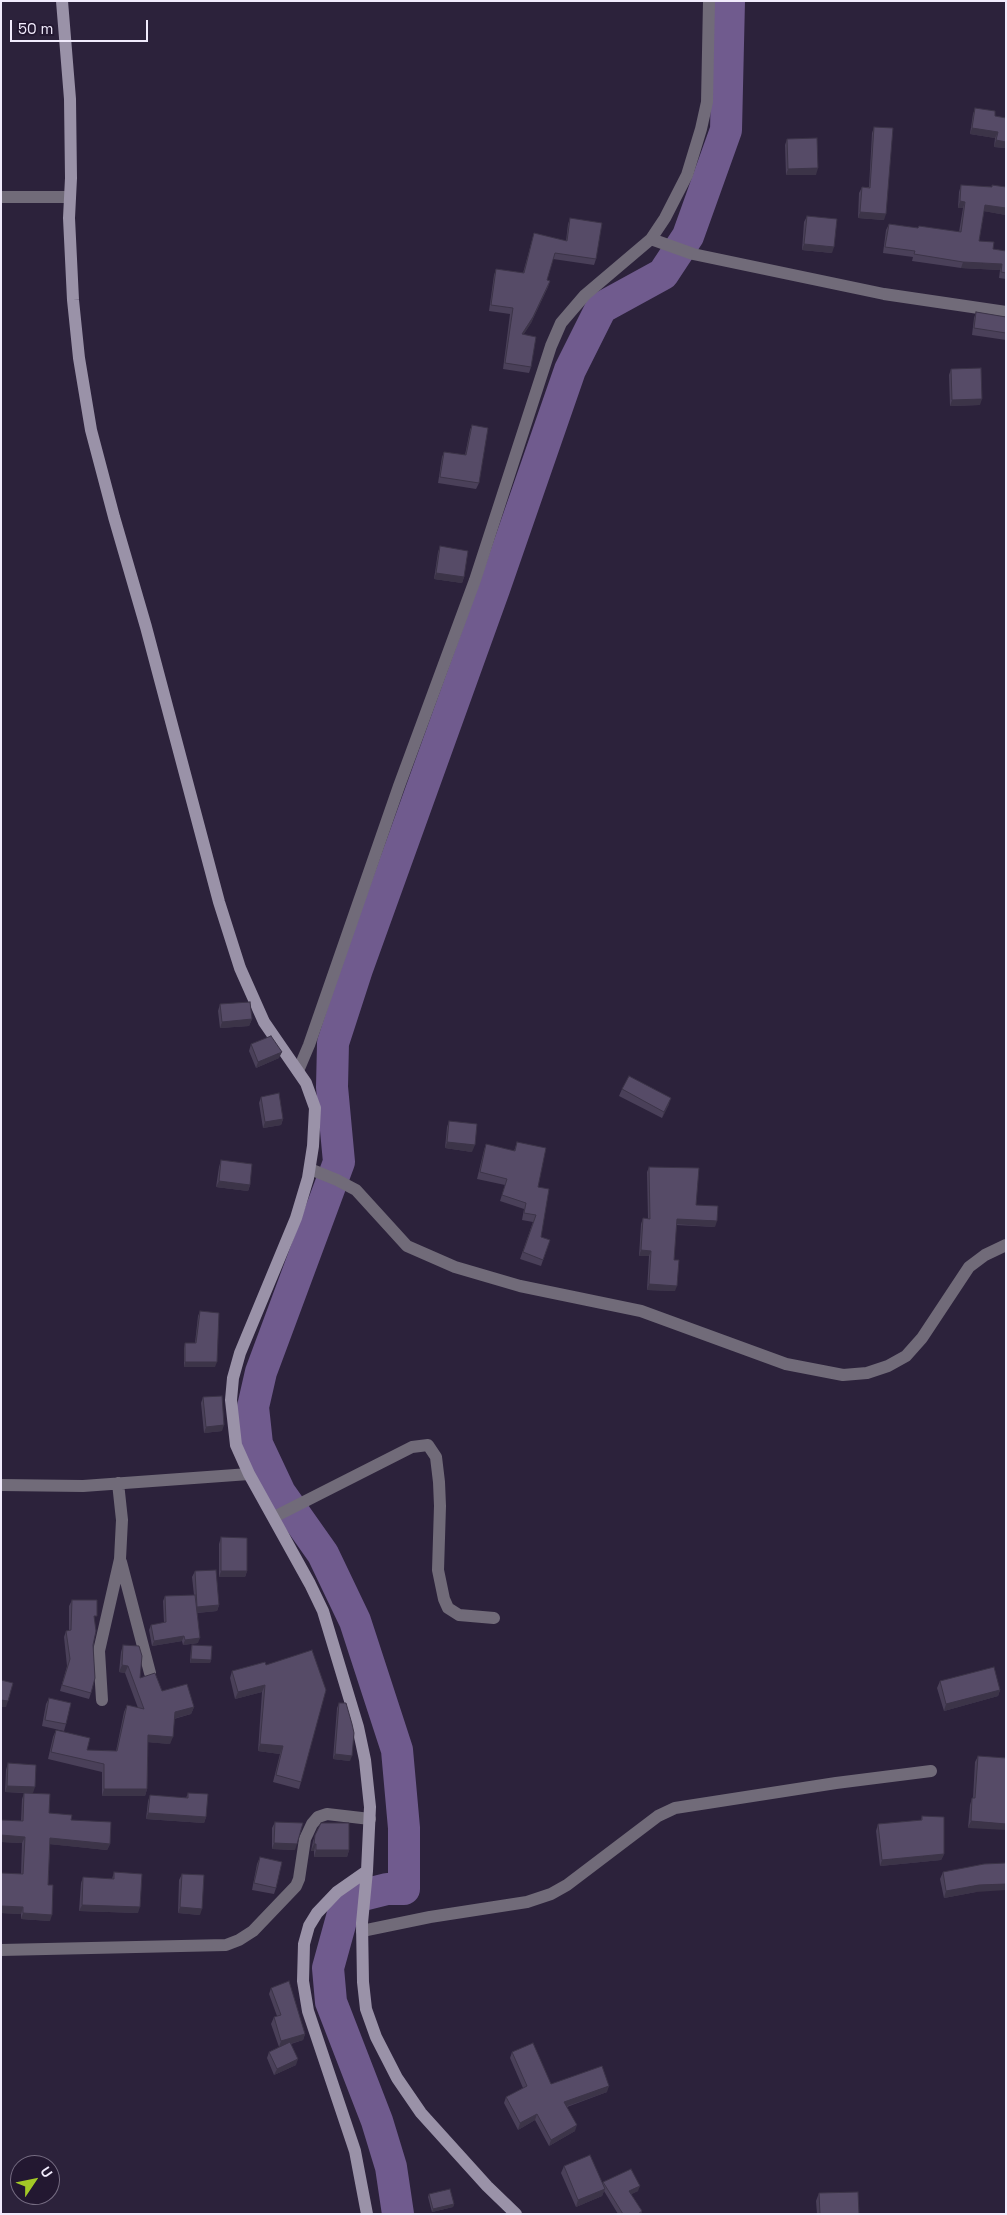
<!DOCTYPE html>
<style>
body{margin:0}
#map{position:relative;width:1007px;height:2215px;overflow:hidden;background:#2c223b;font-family:"Space Grotesk",sans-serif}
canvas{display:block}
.frame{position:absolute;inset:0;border:2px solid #f1ebfc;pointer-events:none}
.north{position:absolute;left:10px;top:2155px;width:50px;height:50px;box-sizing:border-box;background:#231831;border:1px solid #756c82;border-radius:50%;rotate:56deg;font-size:14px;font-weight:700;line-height:20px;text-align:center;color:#f1ebfc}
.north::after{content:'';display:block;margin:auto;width:18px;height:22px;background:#a3c926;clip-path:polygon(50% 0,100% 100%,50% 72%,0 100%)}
.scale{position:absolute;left:10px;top:20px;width:138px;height:22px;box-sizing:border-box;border:2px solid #f1ebfc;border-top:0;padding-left:6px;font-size:15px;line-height:18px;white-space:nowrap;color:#f1ebfc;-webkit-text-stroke:4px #231831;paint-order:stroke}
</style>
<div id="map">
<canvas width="1007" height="2215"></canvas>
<div class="frame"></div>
<div class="north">U</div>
<div class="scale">50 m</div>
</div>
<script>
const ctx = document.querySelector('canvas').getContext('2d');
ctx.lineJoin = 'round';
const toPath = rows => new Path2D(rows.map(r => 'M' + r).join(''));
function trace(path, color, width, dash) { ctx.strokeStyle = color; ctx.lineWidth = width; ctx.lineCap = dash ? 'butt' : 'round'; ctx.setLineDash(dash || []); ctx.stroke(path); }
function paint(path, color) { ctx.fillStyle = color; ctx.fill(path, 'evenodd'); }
const river = toPath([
 [398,2214,391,2167,377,2121,331,2002,328,1968,347,1899,387,1889,404,1889,404,1828,397,1750,355,1621,323,1554,280,1493,257,1444,253,1407,261,1372,339,1162,332,1087,333,1043,357,969,494,589,570,370,601,308,663,274,688,236,726,130,729,1]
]);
const street = toPath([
 [1,197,70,197],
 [651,239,693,254,884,294,1006,312],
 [298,1071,309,1045,399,786,475,580,551,346,561,323,585,295,651,239,665,218,687,175,701,129,707,102,709,1],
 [310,1169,337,1180,356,1190,407,1246,455,1267,520,1286,641,1311,786,1364,843,1375,867,1373,888,1366,906,1356,922,1338,969,1267,985,1255,1006,1245],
 [1,1485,83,1486,249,1474],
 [274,1517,412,1447,428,1445,436,1457,439,1482,440,1506,438,1570,444,1599,448,1608,459,1615,494,1618],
 [121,1562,150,1673],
 [102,1700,99,1651,120,1559,122,1520,118,1483],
 [362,1931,430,1917,527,1902,551,1894,567,1885,658,1816,675,1808,836,1783,931,1771],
 [1,1950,226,1945,239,1940,253,1931,296,1886,299,1879,305,1839,312,1824,318,1817,327,1814,370,1819]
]);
const secondary = toPath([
 [62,1,70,99,71,178,69,218,73,300,79,358,91,430,114,517,146,627,219,902,240,968,264,1022,306,1083,315,1108,313,1146,308,1178,296,1218,240,1353,233,1378,231,1400,236,1445,249,1474,310,1584,323,1611,358,1727,365,1760,370,1807,367,1871,362,1923,363,1982,366,2009,376,2037,397,2078,421,2113,487,2186,516,2214],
 [367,2214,355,2151,308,2011,303,1981,304,1944,309,1926,317,1913,337,1892,367,1871]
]);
const wall = toPath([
 [975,108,995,116,1006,118,1006,148,994,147,995,138,970,134,973,114],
 [874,127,884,220,858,218,859,193,862,187,869,187,872,133],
 [787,139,816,175,786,175,785,145],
 [961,185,992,187,1006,187,1006,215,984,211,979,241,993,249,1006,251,1006,279,999,278,1000,270,961,268,912,261,913,257,883,253,886,230,889,224,918,228,919,226,959,232,963,208,958,208,959,192],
 [807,216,832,253,802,250,804,222],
 [570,218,596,259,594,265,553,259,547,280,550,281,548,287,531,323,523,335,531,367,529,373,503,369,510,314,489,311,494,275,496,269,523,273,534,233,566,241,568,224],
 [976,312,1006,317,1006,340,972,335,974,318],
 [951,369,980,405,950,406,949,375],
 [472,425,479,483,476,489,438,483,442,457,444,452,465,455,470,430],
 [440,546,464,577,462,583,434,579,438,552],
 [220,1004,252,1019,249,1026,220,1028,218,1011],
 [251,1044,279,1058,256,1068,249,1051],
 [622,1089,669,1104,662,1118,619,1096],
 [261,1097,283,1119,281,1125,263,1128,259,1103],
 [449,1121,472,1152,445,1148,447,1127],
 [517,1142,538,1187,541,1237,550,1240,541,1266,520,1259,533,1222,522,1220,524,1209,500,1201,505,1185,477,1179,484,1150,486,1144,514,1151],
 [221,1160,250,1185,248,1191,216,1187,219,1167],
 [649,1167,696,1205,715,1227,676,1225,674,1260,675,1291,647,1290,649,1256,639,1256,641,1224,643,1218,648,1219,647,1172],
 [200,1311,215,1367,184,1367,184,1348,185,1343,195,1343,198,1316],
 [203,1397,222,1431,204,1433,201,1403],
 [221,1537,247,1571,245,1577,219,1577,219,1544],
 [195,1571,219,1605,217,1611,197,1613,198,1643,183,1645,182,1641,152,1646,149,1630,151,1625,164,1623,163,1601,165,1596,194,1595,192,1577],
 [72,1600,95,1622,91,1693,89,1699,60,1691,67,1666,64,1637,66,1631,69,1631,69,1606],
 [123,1645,140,1678,162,1691,194,1707,191,1714,174,1719,170,1744,148,1742,147,1789,145,1796,102,1796,102,1772,48,1759,53,1737,56,1730,87,1750,116,1751,124,1712,127,1705,138,1708,125,1673,119,1672,121,1652],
 [192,1645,211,1660,210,1663,190,1663,191,1648],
 [265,1662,301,1782,299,1789,273,1782,280,1754,258,1751,262,1692,235,1699,230,1678,232,1671],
 [940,1681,1000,1690,998,1696,944,1711,937,1688],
 [49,1698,66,1724,64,1731,42,1726,46,1704],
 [339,1703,350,1761,333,1759,337,1708],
 [978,1756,1006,1758,968,1828,970,1805,972,1798,973,1798,975,1762],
 [8,1763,49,1813,71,1820,110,1844,107,1850,50,1844,48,1885,50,1921,21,1919,21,1914,1,1913,1,1873,21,1874,22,1843,1,1842,1,1820,21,1821,22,1799,24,1793,5,1792,6,1770],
 [188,1793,206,1817,204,1823,146,1819,148,1801,150,1795,186,1798],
 [922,1816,944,1854,941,1860,880,1866,876,1831,878,1824,921,1820],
 [275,1822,295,1850,272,1849,272,1828],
 [315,1835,349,1850,347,1857,314,1857,314,1851,311,1851,313,1841],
 [260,1857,276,1888,274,1894,252,1890,257,1864],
 [114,1872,138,1913,79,1911,81,1883,83,1877,112,1879],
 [943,1872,976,1892,944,1898,940,1879],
 [182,1874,200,1915,178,1913,179,1880],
 [271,1988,305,2034,303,2040,291,2044,296,2065,274,2075,267,2058,269,2052,279,2047,271,2024,274,2017,277,2016,269,1994],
 [512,2052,551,2084,607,2092,567,2107,575,2131,549,2146,535,2120,518,2130,504,2103,506,2097,523,2088,510,2058],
 [564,2166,602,2184,603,2182,638,2191,631,2194,642,2211,641,2214,618,2214,604,2191,602,2196,576,2207,561,2173],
 [819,2193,859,2214,817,2214,816,2201],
 [429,2194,454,2204,453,2207,432,2212,428,2197]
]);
const shadedWall = toPath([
 [972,128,998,132,995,138,970,134],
 [996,140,1006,142,1006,148,994,147],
 [818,168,816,175,786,175,788,169],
 [960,201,965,202,963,208,958,208],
 [985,205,1006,208,1006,215,983,211],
 [860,212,886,214,884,220,858,218],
 [804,244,834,247,832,253,802,250],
 [963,262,1002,264,1000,270,961,268],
 [550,281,531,323,520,340,522,334],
 [982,399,980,405,950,406,952,400],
 [436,573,464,577,462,583,434,579],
 [252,1019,249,1026,220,1028,222,1022],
 [282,1052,279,1058,256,1068,258,1062],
 [671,1098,669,1104,662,1118,664,1112],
 [283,1119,281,1125,263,1128,265,1122],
 [447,1142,475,1145,472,1152,445,1148],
 [219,1181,250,1185,248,1191,216,1187],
 [677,1219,717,1221,715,1227,675,1224],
 [641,1250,651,1251,649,1256,639,1256],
 [649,1284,677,1286,675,1291,647,1290],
 [185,1362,217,1362,215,1367,184,1367],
 [224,1425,222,1431,204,1433,206,1427],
 [221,1571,247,1571,245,1577,219,1577],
 [219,1605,217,1611,195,1613,197,1607],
 [184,1636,182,1641,152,1646,154,1641],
 [200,1638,198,1643,183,1645,185,1640],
 [191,1659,211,1660,210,1663,190,1663],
 [122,1665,128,1666,125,1673,119,1672],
 [265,1685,262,1692,235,1699,238,1692],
 [1000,1690,998,1696,944,1711,946,1704],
 [1,1700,8,1701,6,1707,1,1707],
 [194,1707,191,1714,172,1719,175,1712],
 [148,1735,173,1737,170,1744,145,1742],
 [260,1744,283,1746,280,1754,258,1751],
 [335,1754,352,1756,350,1761,333,1759],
 [7,1786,35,1787,33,1793,5,1792],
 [104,1789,147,1789,145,1796,102,1796],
 [148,1813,206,1817,204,1823,146,1819],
 [971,1821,1006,1824,1006,1830,968,1828],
 [1,1835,25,1837,22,1843,1,1842],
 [50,1838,110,1844,107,1850,48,1844],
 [274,1843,297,1844,295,1850,272,1849],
 [314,1844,316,1844,314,1851,311,1851],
 [316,1850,349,1850,347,1857,314,1857],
 [944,1854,941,1860,880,1866,882,1860],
 [1006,1884,1006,1890,976,1892,944,1898,946,1891,979,1885],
 [82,1905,140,1907,138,1913,79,1911],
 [1,1906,23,1907,21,1914,1,1913],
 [180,1907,202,1909,200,1915,178,1913],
 [23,1913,52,1915,50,1921,21,1919],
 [305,2034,303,2040,279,2047,281,2041],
 [298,2059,296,2065,274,2075,277,2069],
 [609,2086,607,2092,562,2108,564,2102],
 [537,2114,535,2120,518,2130,520,2123],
 [577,2125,575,2131,549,2146,551,2140],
 [640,2186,638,2191,628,2196,629,2191],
 [605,2189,602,2196,576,2207,578,2200],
 [454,2204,453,2207,432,2212,433,2209]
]);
const building = toPath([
 [975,108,995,111,995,116,1006,118,1006,142,996,140,998,132,972,128,975,108],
 [874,127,893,128,886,214,860,212,862,187,870,188,874,127],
 [817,138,818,168,788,169,787,139,817,138],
 [961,185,992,187,992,185,1006,187,1006,208,985,205,979,241,994,242,993,249,1006,251,1006,273,1001,272,1002,264,963,262,914,254,915,251,885,247,889,224,918,228,919,226,961,232,965,202,960,201,961,185],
 [807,216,837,219,834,247,804,244,807,216],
 [570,218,602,223,596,259,555,253,547,280,550,281,533,317,522,334,536,337,531,367,505,363,513,308,491,305,496,269,524,273,534,233,567,241,570,218],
 [976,312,1006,317,1006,333,974,328,976,312],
 [981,368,982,399,952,400,951,369,981,368],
 [472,425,488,428,479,483,440,477,444,452,466,455,472,425],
 [440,546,468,551,464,577,436,573,440,546],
 [250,1002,252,1019,222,1022,220,1004,250,1002],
 [271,1036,282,1052,258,1062,251,1044,271,1036],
 [629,1076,671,1098,664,1112,622,1089,629,1076],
 [279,1093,283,1119,265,1122,261,1097,279,1093],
 [449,1121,477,1124,475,1145,447,1142,449,1121],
 [517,1142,546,1148,538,1187,549,1189,541,1237,550,1240,543,1260,523,1252,536,1215,524,1213,526,1203,502,1195,507,1179,480,1172,486,1144,515,1151,517,1142],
 [221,1160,252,1164,250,1185,219,1181,221,1160],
 [649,1167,699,1168,696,1205,718,1206,717,1221,677,1219,674,1260,679,1260,677,1286,649,1284,651,1251,641,1250,643,1218,650,1219,649,1167],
 [200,1311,219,1313,217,1362,185,1362,185,1343,196,1343,200,1311],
 [222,1396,224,1425,206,1427,203,1397,222,1396],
 [221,1537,247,1538,247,1571,221,1571,221,1537],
 [216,1570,219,1605,197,1607,195,1571,216,1570],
 [195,1595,200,1638,185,1640,184,1636,154,1641,151,1625,166,1622,165,1596,195,1595],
 [72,1600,97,1600,97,1616,94,1616,96,1631,93,1645,95,1678,91,1693,62,1685,70,1659,66,1631,71,1630,72,1600],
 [123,1645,139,1646,142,1656,140,1678,155,1673,162,1691,187,1684,194,1707,175,1712,173,1737,148,1735,147,1789,104,1789,104,1764,51,1752,56,1730,90,1738,87,1750,117,1751,127,1705,144,1709,128,1666,122,1665,123,1645],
 [192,1645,212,1646,211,1660,191,1659,192,1645],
 [312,1650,326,1690,301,1782,276,1775,283,1746,260,1744,265,1685,238,1692,232,1671,265,1662,266,1665,312,1650],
 [994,1667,1000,1690,946,1704,940,1681,994,1667],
 [1,1680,13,1683,8,1701,1,1700,1,1680],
 [49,1698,71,1703,66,1724,45,1720,49,1698],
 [339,1703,346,1703,352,1724,354,1733,352,1756,335,1754,339,1703],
 [978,1756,1006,1758,1006,1824,971,1821,972,1798,975,1798,978,1756],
 [8,1763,36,1765,35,1787,7,1786,8,1763],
 [24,1793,50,1794,49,1813,72,1815,71,1820,111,1822,110,1844,50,1838,48,1885,53,1885,52,1915,23,1913,23,1907,1,1906,1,1873,23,1874,25,1837,1,1835,1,1820,23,1821,24,1793],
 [188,1793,208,1794,206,1817,148,1813,150,1795,188,1798,188,1793],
 [922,1816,944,1817,944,1854,882,1860,878,1824,922,1820,922,1816],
 [275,1822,303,1823,297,1844,274,1843,275,1822],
 [321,1823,349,1823,349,1850,316,1850,316,1844,314,1844,315,1835,321,1823],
 [260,1857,282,1862,276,1888,254,1883,260,1857],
 [1006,1863,1006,1884,979,1885,946,1891,943,1872,984,1864,1006,1863],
 [114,1872,142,1874,140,1907,82,1905,83,1877,114,1879,114,1872],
 [182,1874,204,1875,202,1909,180,1907,182,1874],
 [289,1981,305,2034,281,2041,274,2017,281,2015,271,1988,289,1981],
 [290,2042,298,2059,277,2069,269,2052,290,2042],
 [533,2043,551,2084,602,2066,609,2086,564,2102,577,2125,551,2140,537,2114,520,2123,506,2097,527,2086,512,2052,533,2043],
 [590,2155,605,2189,578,2200,564,2166,590,2155],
 [631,2169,640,2186,629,2191,642,2211,638,2214,623,2214,603,2182,631,2169],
 [450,2189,454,2204,433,2209,429,2194,450,2189],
 [858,2192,859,2214,820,2214,819,2193,858,2192]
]);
trace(river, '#705b8e', 32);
trace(street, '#716b79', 12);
trace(secondary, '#9a92a8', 12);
paint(wall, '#4a4059');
paint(shadedWall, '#3c3448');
paint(building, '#564b67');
trace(building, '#3c3448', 1);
</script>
